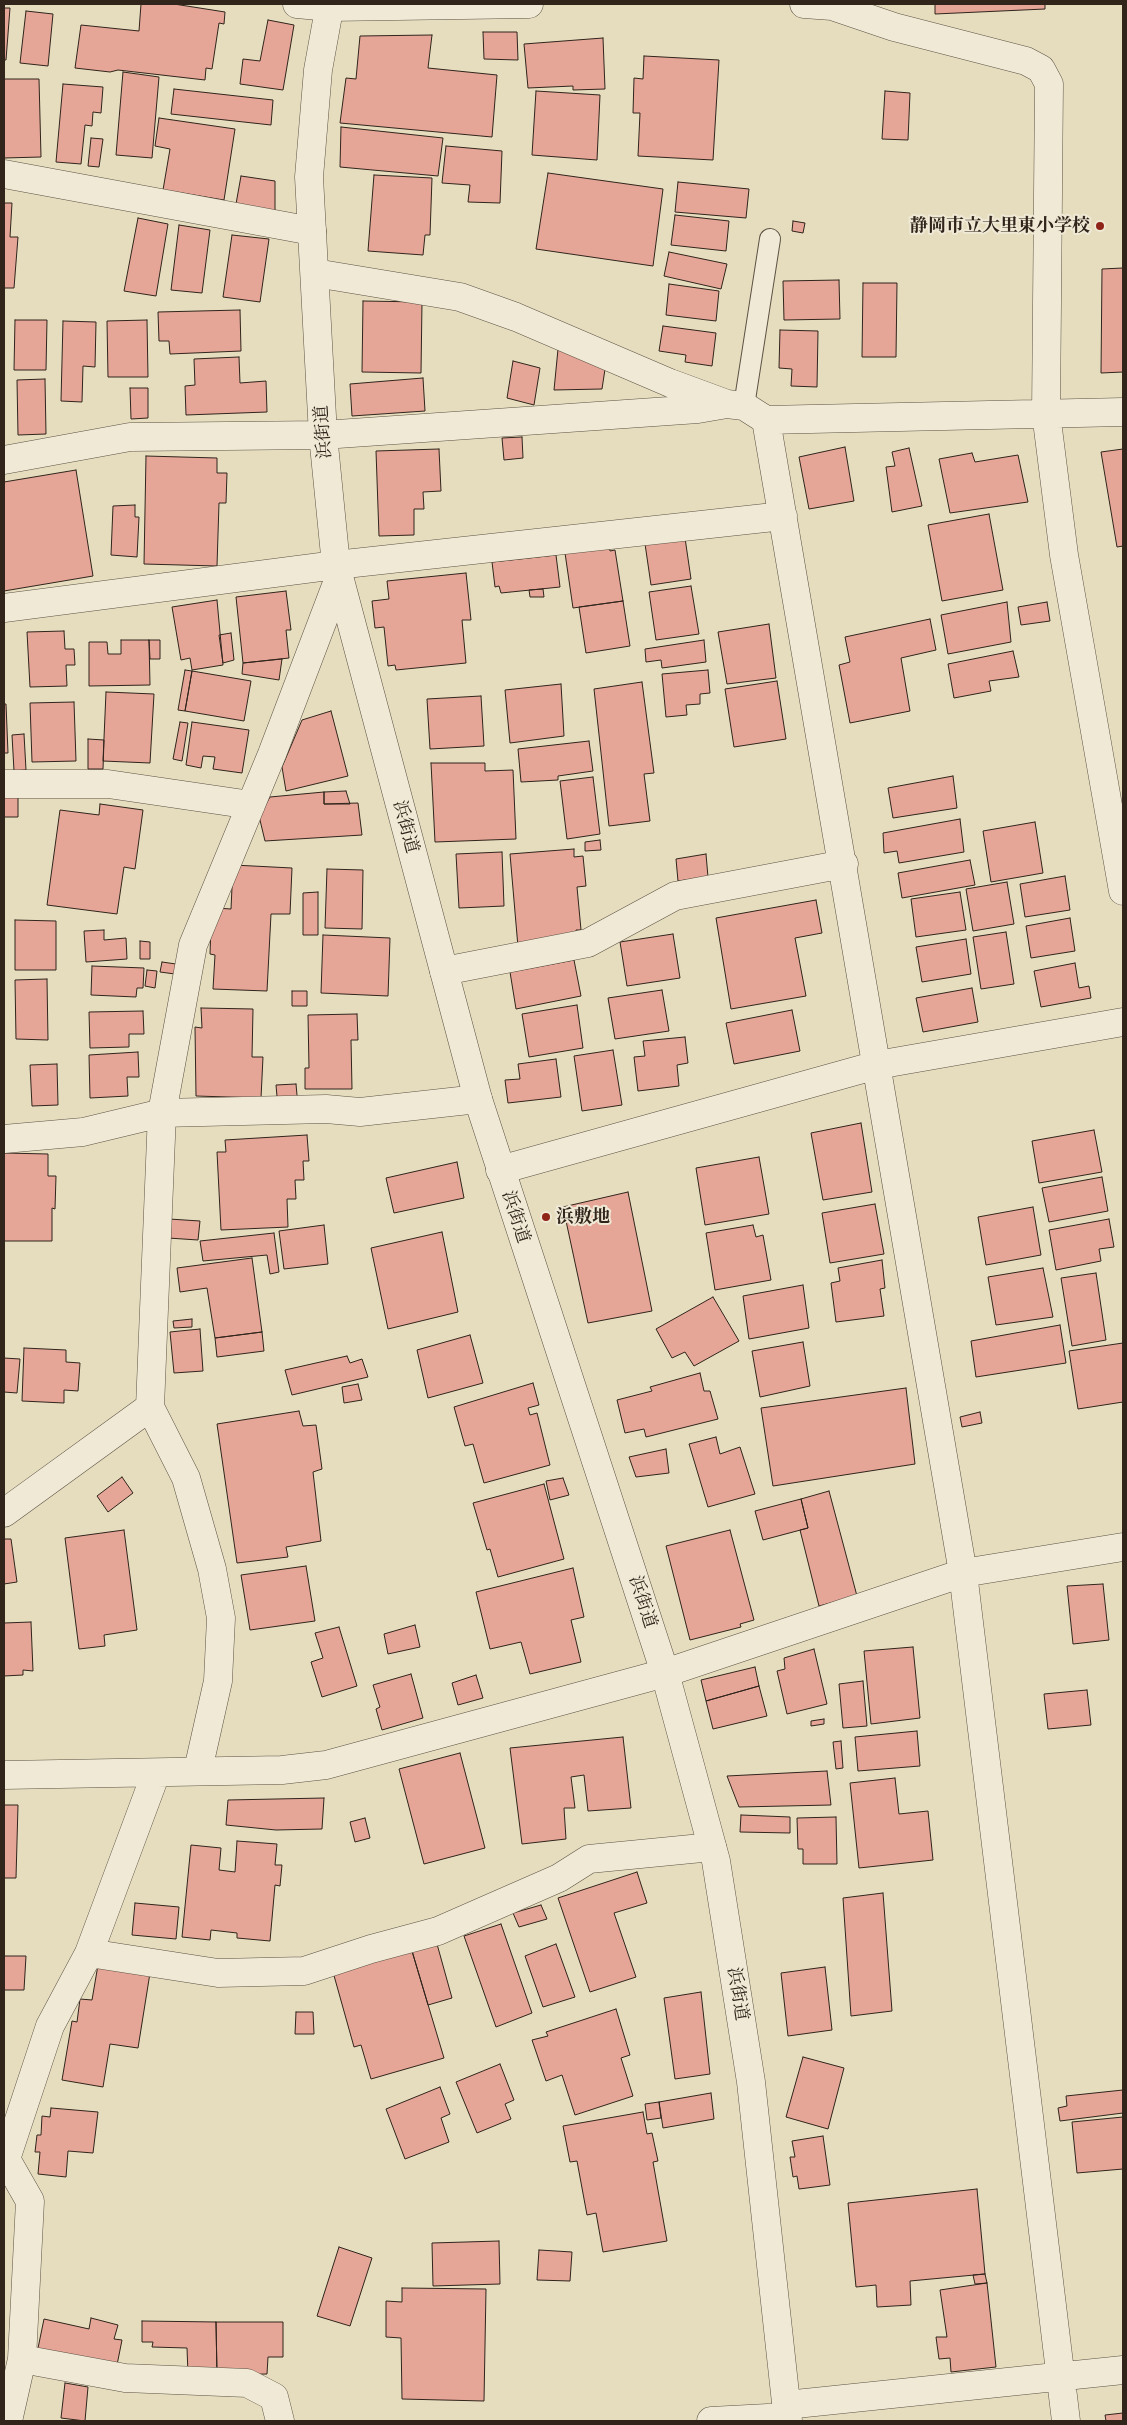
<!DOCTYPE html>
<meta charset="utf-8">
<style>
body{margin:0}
#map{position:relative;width:1127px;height:2425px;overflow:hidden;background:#e6ddbf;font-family:"Gentium Book Plus",serif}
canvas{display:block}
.frame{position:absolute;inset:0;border:5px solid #30241b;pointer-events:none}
</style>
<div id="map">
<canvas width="1127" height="2425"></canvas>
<div class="frame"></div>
</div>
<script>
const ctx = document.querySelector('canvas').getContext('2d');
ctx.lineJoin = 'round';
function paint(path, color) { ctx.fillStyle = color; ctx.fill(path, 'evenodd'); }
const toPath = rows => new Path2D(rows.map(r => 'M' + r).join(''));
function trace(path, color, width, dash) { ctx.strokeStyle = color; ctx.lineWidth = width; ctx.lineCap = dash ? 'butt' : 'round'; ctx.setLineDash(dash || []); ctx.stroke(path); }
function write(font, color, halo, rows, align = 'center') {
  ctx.font = font + ' "Gentium Book Plus","Noto Serif JP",serif'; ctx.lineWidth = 4; ctx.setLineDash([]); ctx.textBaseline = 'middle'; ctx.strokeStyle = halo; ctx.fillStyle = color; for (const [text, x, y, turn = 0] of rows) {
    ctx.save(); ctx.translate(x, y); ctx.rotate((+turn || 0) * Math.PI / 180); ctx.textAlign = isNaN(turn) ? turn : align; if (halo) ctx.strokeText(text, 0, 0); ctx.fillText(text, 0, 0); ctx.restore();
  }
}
const building = toPath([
 [141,4,174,4,225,12,224,24,219,23,212,69,206,68,205,80,118,70,110,72,75,68,81,25,139,31,141,4],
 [935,4,1045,4,1045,9,935,14,935,4],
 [4,8,10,8,6,60,4,60,4,8],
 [26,11,53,14,48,66,20,63,26,11],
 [268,20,294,25,283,90,240,84,243,59,260,61,268,20],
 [483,32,517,32,518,60,484,59,483,32],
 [432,35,428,68,497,75,492,137,340,123,346,78,356,79,360,36,432,35],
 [603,38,605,89,573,90,573,86,528,88,524,44,603,38],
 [644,56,719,60,713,160,638,156,640,113,633,113,634,78,643,79,644,56],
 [123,72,159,77,152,158,116,155,123,72],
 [4,79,39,79,41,157,4,158,4,79],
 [63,84,103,87,101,113,93,112,92,126,85,125,81,164,56,162,63,84],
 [174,89,273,100,271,125,171,114,174,89],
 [536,91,600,95,597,160,532,155,536,91],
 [885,91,910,93,908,140,882,139,885,91],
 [159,118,235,129,224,200,163,190,170,149,155,146,159,118],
 [341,127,443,138,438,176,340,167,341,127],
 [91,138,103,139,99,167,88,166,91,138],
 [446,146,502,151,500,203,468,202,470,185,442,183,446,146],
 [548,173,663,189,653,266,536,249,548,173],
 [374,175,432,178,430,235,425,235,423,255,368,251,374,175],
 [241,176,275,181,275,211,236,204,241,176],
 [678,182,749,189,746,218,675,212,678,182],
 [4,203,12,203,10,237,18,237,14,288,4,288,4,203],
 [675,215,729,221,726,251,671,245,675,215],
 [138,218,168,224,156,296,124,291,138,218],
 [793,221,805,223,803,233,792,231,793,221],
 [179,225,210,230,202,293,171,290,179,225],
 [232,235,269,239,260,302,223,297,232,235],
 [669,252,727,264,721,289,664,276,669,252],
 [1123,268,1123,372,1101,373,1102,269,1123,268],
 [839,280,840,319,784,320,783,281,839,280],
 [863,283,897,283,896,357,862,357,863,283],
 [669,284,719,291,716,321,666,315,669,284],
 [363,301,422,302,421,373,362,372,363,301],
 [240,310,241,351,170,354,169,341,159,341,158,312,240,310],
 [15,320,47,320,46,370,14,370,15,320],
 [147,320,148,377,108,377,107,321,147,320],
 [63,321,96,322,95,367,83,366,82,402,61,401,63,321],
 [663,326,716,333,712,366,685,362,686,355,659,351,663,326],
 [780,330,818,331,817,387,791,386,792,369,779,368,780,330],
 [559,339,607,356,602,389,554,390,559,339],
 [239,357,240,383,266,381,267,412,186,415,185,386,195,385,194,359,239,357],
 [513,361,540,368,534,405,507,398,513,361],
 [423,378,425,411,352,416,350,384,423,378],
 [45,379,46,434,18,435,17,380,45,379],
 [130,388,148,388,148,418,131,419,130,388],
 [522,437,523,458,504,460,502,438,522,437],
 [845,447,854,501,809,509,799,457,845,447],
 [909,448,922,506,892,512,886,467,895,466,892,452,909,448],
 [439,449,441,491,423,492,424,509,414,509,414,535,379,536,376,451,439,449],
 [1123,449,1123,546,1117,547,1101,452,1123,449],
 [972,453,975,462,1018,455,1028,502,950,513,939,459,972,453],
 [146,456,217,458,217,473,227,473,226,503,219,503,217,566,144,564,146,456],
 [76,470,93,576,4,591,4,482,76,470],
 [135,505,135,517,139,517,137,557,111,555,113,506,135,505],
 [989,514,1003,590,942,601,928,525,989,514],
 [684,531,691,579,651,585,644,537,684,531],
 [609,546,610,551,615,550,623,601,573,608,565,553,609,546],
 [556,555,560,587,501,593,499,586,495,587,492,562,556,555],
 [466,573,471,620,462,620,466,663,396,670,395,665,388,666,384,627,375,628,372,601,389,599,387,581,466,573],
 [691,586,699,634,656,640,649,592,691,586],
 [543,589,544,597,530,597,529,590,543,589],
 [286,591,291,630,286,630,289,658,243,663,236,597,286,591],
 [217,600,223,665,192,670,190,658,181,660,172,607,217,600],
 [623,601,630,646,586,653,579,607,623,601],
 [1007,602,1011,642,948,654,941,615,1007,602],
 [1047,602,1050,621,1021,625,1018,607,1047,602],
 [930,619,936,650,901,658,910,711,850,723,839,665,850,662,845,637,930,619],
 [769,624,776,678,727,684,718,632,769,624],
 [64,631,65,649,74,649,75,665,66,665,67,686,30,687,27,632,64,631],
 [231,633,234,660,223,663,219,635,231,633],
 [121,640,149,640,150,685,89,686,89,642,107,642,108,654,121,654,121,640],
 [149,640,160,640,160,659,150,659,149,640],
 [704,640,706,662,662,668,661,660,646,662,645,649,704,640],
 [1013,651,1019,677,989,681,991,691,954,698,948,664,1013,651],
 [282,659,279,680,242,674,243,663,282,659],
 [185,670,192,671,185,711,178,710,185,670],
 [708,670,710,693,700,694,700,704,686,705,687,715,666,717,662,674,708,670],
 [192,671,251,681,244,721,185,711,192,671],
 [777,681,786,739,734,747,725,689,777,681],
 [642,682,654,773,644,774,650,821,609,826,594,689,642,682],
 [561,684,564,736,510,743,505,690,561,684],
 [106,692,154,694,150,763,103,761,106,692],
 [481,696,484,746,430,749,427,699,481,696],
 [74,702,76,761,32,762,30,703,74,702],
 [4,704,6,704,8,753,4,753,4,704],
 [331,711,348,776,286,791,282,767,302,720,331,711],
 [180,722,188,723,182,761,173,759,180,722],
 [192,722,249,730,242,773,213,769,215,757,203,756,201,768,186,765,192,722],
 [24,734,26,770,14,771,12,735,24,734],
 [88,739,104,740,103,769,88,769,88,739],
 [589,741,593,771,558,776,558,780,521,782,518,749,589,741],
 [431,763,485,763,485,771,513,770,516,839,435,842,431,763],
 [953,776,957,808,893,818,888,788,953,776],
 [593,777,600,834,567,839,560,781,593,777],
 [346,791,350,804,324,804,324,792,346,791],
 [324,792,324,804,358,803,362,835,265,841,259,816,270,797,324,792],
 [4,797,18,797,18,817,4,817,4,797],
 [100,804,143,810,135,869,124,867,117,914,47,905,60,810,99,815,100,804],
 [960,819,964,852,899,863,897,851,884,853,883,833,960,819],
 [1035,822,1043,873,991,882,983,831,1035,822],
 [600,840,601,850,585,851,585,842,600,840],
 [574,849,574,857,583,856,586,886,577,887,581,930,576,930,577,941,518,947,510,854,574,849],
 [502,852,504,906,459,908,456,854,502,852],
 [706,854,708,877,678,881,676,859,706,854],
 [970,860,975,885,902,898,898,873,970,860],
 [233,865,292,868,290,914,271,914,267,991,213,989,215,955,210,954,211,926,216,908,231,909,233,865],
 [327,869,363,870,362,929,325,928,327,869],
 [1065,876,1070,910,1025,917,1020,884,1065,876],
 [1007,882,1014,924,973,931,966,889,1007,882],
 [318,892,318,935,303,935,303,893,318,892],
 [960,892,966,930,916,937,911,899,960,892],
 [816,900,822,933,795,938,806,996,731,1009,716,918,816,900],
 [1070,918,1075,951,1031,958,1026,926,1070,918],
 [15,920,56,921,56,970,15,970,15,920],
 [104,930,104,940,126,938,127,959,86,962,84,931,104,930],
 [1006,932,1014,984,981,989,973,937,1006,932],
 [673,934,680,978,627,986,620,942,673,934],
 [323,935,390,938,388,996,321,993,323,935],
 [966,939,971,974,922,982,916,947,966,939],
 [140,941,150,942,150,959,140,959,140,941],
 [574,960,581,996,516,1009,510,972,574,960],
 [162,962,176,964,175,974,160,972,162,962],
 [1075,963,1079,988,1089,986,1091,998,1041,1007,1034,971,1075,963],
 [92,966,144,968,143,988,137,988,136,997,91,995,92,966],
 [147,970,157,971,155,988,145,986,147,970],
 [47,979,48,1040,16,1039,15,980,47,979],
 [972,988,978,1022,923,1032,916,998,972,988],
 [662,990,669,1031,615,1039,608,998,662,990],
 [292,991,307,991,307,1006,292,1006,292,991],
 [577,1005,583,1048,529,1057,522,1014,577,1005],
 [201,1008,253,1009,252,1057,263,1057,261,1098,196,1096,195,1027,202,1028,201,1008],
 [792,1010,800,1051,734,1064,726,1023,792,1010],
 [143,1011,144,1034,129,1034,129,1047,90,1048,89,1012,143,1011],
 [357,1014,358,1040,351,1040,352,1089,305,1089,305,1068,309,1068,308,1015,357,1014],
 [685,1037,688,1063,677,1065,679,1086,638,1091,634,1057,645,1056,643,1041,685,1037],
 [613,1050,622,1105,582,1111,574,1056,613,1050],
 [138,1052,139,1077,127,1077,128,1096,90,1098,89,1055,138,1052],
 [556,1059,561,1097,508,1103,505,1080,520,1079,518,1064,556,1059],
 [57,1064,58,1105,32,1106,30,1065,57,1064],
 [296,1084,298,1106,278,1108,276,1085,296,1084],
 [861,1123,872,1192,823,1200,811,1133,861,1123],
 [1094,1130,1102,1172,1039,1183,1032,1141,1094,1130],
 [307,1135,309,1161,303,1161,304,1180,295,1180,296,1199,287,1199,288,1227,221,1230,217,1152,226,1152,225,1140,307,1135],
 [4,1153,48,1154,48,1176,56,1176,55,1209,52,1208,52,1241,4,1241,4,1153],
 [759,1157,769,1214,705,1225,696,1168,759,1157],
 [457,1162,464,1198,394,1213,386,1178,457,1162],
 [1102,1177,1108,1211,1049,1222,1042,1188,1102,1177],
 [628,1192,652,1311,588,1323,563,1207,628,1192],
 [875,1204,884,1254,830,1263,822,1213,875,1204],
 [1033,1207,1041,1255,986,1265,978,1217,1033,1207],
 [169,1219,200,1221,198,1240,168,1238,169,1219],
 [1109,1219,1114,1247,1099,1249,1101,1261,1056,1270,1049,1230,1109,1219],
 [324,1225,328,1264,284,1269,279,1231,324,1225],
 [753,1225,756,1237,763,1235,771,1280,715,1290,706,1233,753,1225],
 [442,1232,458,1312,388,1329,371,1248,442,1232],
 [274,1233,279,1272,270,1274,267,1255,203,1261,200,1241,274,1233],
 [252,1258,262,1332,215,1338,207,1288,180,1292,177,1268,252,1258],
 [882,1260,885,1288,880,1289,884,1316,836,1322,831,1283,840,1281,838,1268,882,1260],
 [1043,1268,1053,1317,996,1325,988,1277,1043,1268],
 [1096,1273,1106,1340,1072,1346,1061,1278,1096,1273],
 [803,1285,809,1328,749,1339,743,1296,803,1285],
 [713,1297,739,1341,694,1366,685,1352,672,1358,656,1329,713,1297],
 [192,1319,192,1327,174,1328,173,1321,192,1319],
 [1060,1325,1066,1363,976,1377,971,1341,1060,1325],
 [200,1329,203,1371,174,1373,170,1332,200,1329],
 [262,1332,264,1351,217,1357,215,1338,262,1332],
 [470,1335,483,1383,428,1398,417,1350,470,1335],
 [803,1342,810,1386,760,1397,752,1351,803,1342],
 [1123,1343,1123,1402,1078,1409,1069,1351,1123,1343],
 [24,1348,66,1350,66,1362,80,1363,78,1391,64,1390,64,1403,22,1401,24,1348],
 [347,1356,350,1363,362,1359,368,1377,292,1395,285,1370,347,1356],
 [4,1358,20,1359,17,1393,4,1392,4,1358],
 [700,1373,704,1391,710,1391,718,1419,646,1437,644,1429,625,1433,617,1400,652,1391,650,1387,700,1373],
 [533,1383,539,1405,528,1408,530,1415,537,1413,550,1465,484,1483,473,1444,465,1446,454,1407,533,1383],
 [358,1384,362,1400,344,1403,342,1387,358,1384],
 [906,1388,915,1464,773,1486,761,1408,906,1388],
 [299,1411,303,1426,316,1425,322,1469,313,1472,321,1541,286,1547,288,1557,237,1563,217,1424,299,1411],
 [980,1412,982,1423,962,1427,960,1417,980,1412],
 [716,1437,720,1454,740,1447,755,1494,708,1507,689,1444,716,1437],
 [666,1449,669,1473,636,1477,629,1457,666,1449],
 [122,1477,133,1493,108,1512,97,1496,122,1477],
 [563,1478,569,1495,550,1500,546,1481,563,1478],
 [544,1484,564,1559,498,1577,490,1549,487,1550,473,1503,544,1484],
 [829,1491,857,1596,819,1606,800,1530,808,1528,801,1499,829,1491],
 [801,1499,808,1528,763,1540,755,1511,801,1499],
 [124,1530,137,1630,104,1635,105,1646,79,1649,65,1538,124,1530],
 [730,1530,754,1620,740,1624,741,1627,690,1640,666,1546,730,1530],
 [4,1539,11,1539,17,1582,4,1584,4,1539],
 [306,1566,315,1621,250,1630,241,1575,306,1566],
 [573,1568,584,1617,571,1620,581,1662,530,1674,521,1642,490,1649,476,1592,573,1568],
 [1103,1584,1109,1640,1073,1644,1067,1586,1103,1584],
 [31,1622,33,1671,23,1670,23,1675,4,1676,4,1623,31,1622],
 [415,1625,420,1647,388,1654,384,1634,415,1625],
 [339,1627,357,1686,322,1697,311,1662,323,1658,315,1633,339,1627],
 [913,1647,920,1718,871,1724,864,1651,913,1647],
 [814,1649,827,1704,787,1714,777,1671,785,1669,784,1658,814,1649],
 [755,1667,759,1686,706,1701,701,1680,755,1667],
 [411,1674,423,1718,382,1730,376,1709,380,1707,373,1685,411,1674],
 [476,1675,483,1698,458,1705,452,1683,476,1675],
 [863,1681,867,1726,843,1728,839,1684,863,1681],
 [759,1686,767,1716,713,1729,706,1701,759,1686],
 [1087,1690,1091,1725,1048,1729,1044,1694,1087,1690],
 [824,1719,824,1724,811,1726,811,1721,824,1719],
 [917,1731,920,1766,858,1771,855,1737,917,1731],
 [623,1737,631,1808,588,1811,584,1775,571,1777,575,1808,564,1808,566,1839,522,1844,510,1748,623,1737],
 [841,1741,843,1768,836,1769,833,1742,841,1741],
 [460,1753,485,1848,424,1864,399,1769,460,1753],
 [827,1771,831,1805,739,1807,727,1776,827,1771],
 [895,1778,899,1814,928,1811,933,1860,859,1868,850,1783,895,1778],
 [324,1798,322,1829,276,1830,226,1825,228,1800,324,1798],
 [4,1805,18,1805,16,1878,4,1878,4,1805],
 [741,1815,790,1817,790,1833,740,1832,741,1815],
 [836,1817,837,1864,803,1864,803,1849,798,1849,797,1818,836,1817],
 [365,1818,370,1838,355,1842,350,1822,365,1818],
 [237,1841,277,1844,275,1865,282,1865,280,1886,275,1885,270,1941,237,1938,237,1933,211,1930,210,1940,182,1937,191,1845,221,1848,219,1870,235,1872,237,1841],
 [637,1872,647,1903,614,1913,636,1977,590,1992,558,1898,637,1872],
 [883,1893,892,2011,851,2016,843,1898,883,1893],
 [135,1903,179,1907,176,1939,132,1935,135,1903],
 [541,1905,547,1919,519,1927,513,1913,541,1905],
 [501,1924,532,2013,496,2027,464,1936,501,1924],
 [437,1944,452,1998,428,2005,412,1951,437,1944],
 [556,1944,575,1997,543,2007,525,1956,556,1944],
 [412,1951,444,2058,371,2079,361,2045,354,2047,333,1972,412,1951],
 [4,1956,26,1956,24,1990,4,1990,4,1956],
 [98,1965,150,1973,138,2048,110,2044,103,2087,62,2080,72,2021,77,2022,80,1999,92,2000,98,1965],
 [825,1967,832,2030,788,2036,781,1973,825,1967],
 [701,1992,710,2074,675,2079,664,1998,701,1992],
 [616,2009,630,2055,621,2058,633,2096,575,2115,562,2075,546,2081,532,2040,548,2036,546,2032,616,2009],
 [296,2012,313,2012,314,2034,295,2034,296,2012],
 [803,2057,844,2068,828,2129,786,2117,803,2057],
 [500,2064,514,2100,505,2104,511,2119,477,2133,456,2082,500,2064],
 [440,2087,450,2114,441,2118,449,2142,405,2159,386,2109,440,2087],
 [1123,2090,1123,2113,1060,2121,1058,2108,1067,2106,1066,2096,1123,2090],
 [711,2093,714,2119,663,2128,659,2102,711,2093],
 [659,2102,661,2118,647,2120,645,2104,659,2102],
 [51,2108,98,2112,93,2153,68,2151,66,2177,38,2174,40,2152,35,2152,37,2135,41,2135,42,2116,50,2117,51,2108],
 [643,2112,647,2134,652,2133,658,2161,653,2162,667,2241,603,2252,596,2213,587,2215,577,2161,570,2162,563,2126,643,2112],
 [1123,2117,1123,2169,1077,2173,1072,2122,1123,2117],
 [823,2136,830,2185,799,2189,797,2176,793,2177,790,2157,795,2157,792,2141,823,2136],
 [977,2189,985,2274,910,2281,911,2305,877,2307,876,2285,856,2287,848,2203,977,2189],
 [499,2241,500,2284,433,2286,432,2243,499,2241],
 [339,2247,372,2258,350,2326,317,2316,339,2247],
 [539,2250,572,2252,570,2281,537,2280,539,2250],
 [985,2274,987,2283,975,2284,973,2275,985,2274],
 [987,2283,996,2367,951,2372,950,2358,939,2359,936,2337,947,2337,940,2290,987,2283],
 [402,2288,486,2289,484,2401,402,2399,401,2338,386,2337,386,2301,402,2302,402,2288],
 [91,2318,118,2325,114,2339,122,2340,116,2370,37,2353,44,2319,89,2329,91,2318],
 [142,2321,216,2322,217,2375,188,2374,187,2348,152,2347,153,2342,142,2342,142,2321],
 [216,2322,283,2322,283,2357,268,2357,267,2374,217,2375,216,2322],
 [65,2383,88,2387,85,2421,61,2418,65,2383],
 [1123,2413,1123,2421,1106,2421,1105,2415,1123,2413]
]);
const service = toPath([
 [744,406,770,239]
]);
const minor = toPath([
 [297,4,330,7,529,4],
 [804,4,832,6,894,27,1026,61,1041,69,1049,84,1046,413,1064,555,1123,891],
 [4,174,312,231],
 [315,273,460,297,516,317,670,383,727,404,744,406,766,420],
 [4,460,130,437,323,435,698,409,727,404],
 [4,608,336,565,783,516],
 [4,784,108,784,251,805],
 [444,971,588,943,675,896,844,864],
 [4,1139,83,1132,162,1113,326,1109,360,1112,478,1099],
 [500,1170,877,1065,1123,1022],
 [4,1513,150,1407],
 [198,1770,218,1681,221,1618,212,1569,186,1478,150,1407,162,1113,193,945,272,754,339,578],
 [4,1775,282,1770,326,1765,665,1673,963,1573,1123,1547],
 [89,1953,218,1973,304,1971,371,1949,438,1931,559,1878,589,1859,712,1847],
 [22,2359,125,2378,247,2383,274,2397,280,2421],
 [786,2405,1123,2370],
 [8,2421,22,2359,30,2201,6,2159,50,2026,89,1953,156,1773],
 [711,2421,787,2417],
 [1066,2421,963,1573,766,420,1123,412]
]);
const tertiary = toPath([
 [330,4,318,70,309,177,323,435,336,565,478,1099,665,1673,716,1861,751,2082,788,2421]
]);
const markers = [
 [1100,226,5,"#8f2418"],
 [546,1217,5,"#8f2418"]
];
const poiNames = [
 ["静岡市立大里東小学校",1090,226],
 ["浜敷地",556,1217,"left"]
];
const streetNames = [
 ["浜街道",324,432,-94],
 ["浜街道",405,827,75],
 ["浜街道",515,1217,72],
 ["浜街道",642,1602,72],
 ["浜街道",737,1994,81]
];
paint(building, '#e5a597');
trace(building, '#30241b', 1);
trace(service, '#5e5244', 22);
trace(minor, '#5e5244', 29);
trace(tertiary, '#5e5244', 29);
trace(service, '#efe9d5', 20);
trace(minor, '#efe9d5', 28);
trace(tertiary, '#efe9d5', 28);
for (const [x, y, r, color] of markers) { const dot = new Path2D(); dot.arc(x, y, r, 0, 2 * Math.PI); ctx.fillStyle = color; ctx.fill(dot); trace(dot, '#efe9d5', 2); }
write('bold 18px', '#30241b', '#efe9d5', poiNames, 'right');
write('18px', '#30241b', '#efe9d5', streetNames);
</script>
